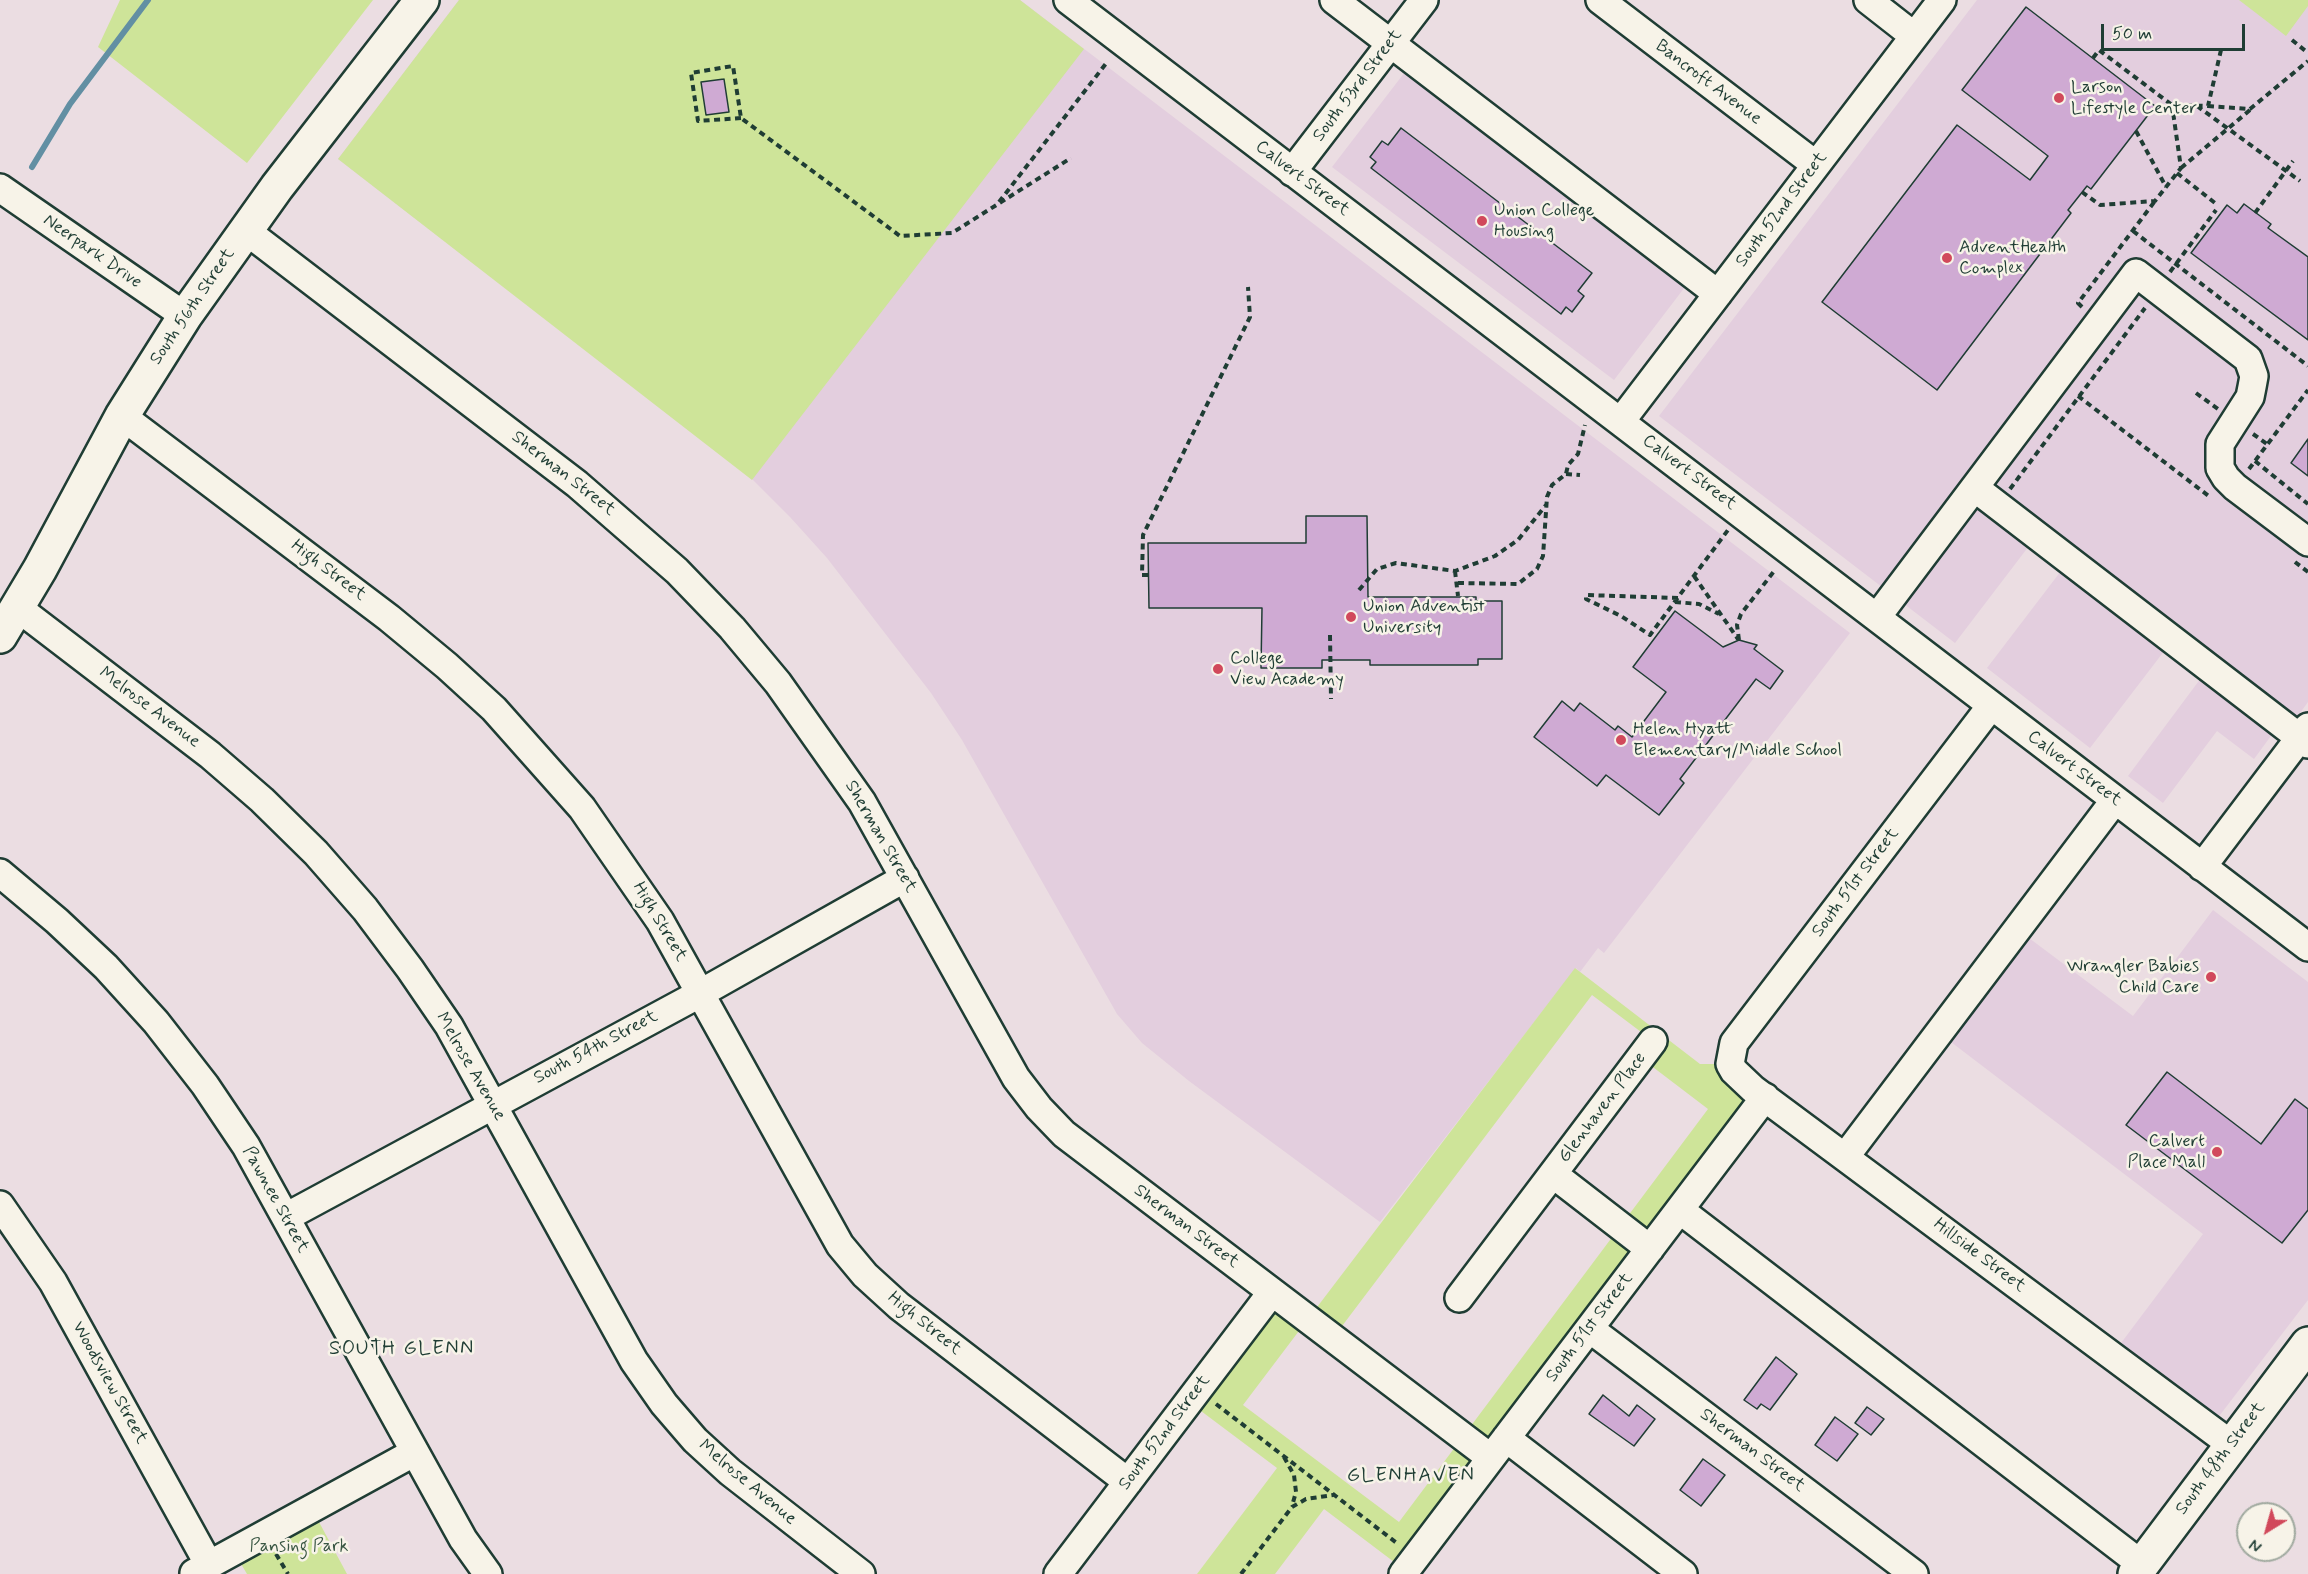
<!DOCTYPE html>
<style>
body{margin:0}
#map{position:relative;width:2308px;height:1574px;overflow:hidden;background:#ebdde2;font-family:Mynerve,sans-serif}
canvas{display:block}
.north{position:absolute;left:2236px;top:1502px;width:60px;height:60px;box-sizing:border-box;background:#f7f3e8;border:2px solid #a1aaa0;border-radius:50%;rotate:217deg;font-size:16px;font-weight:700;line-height:24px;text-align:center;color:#1f3d34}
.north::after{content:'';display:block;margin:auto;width:21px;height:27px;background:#d1495b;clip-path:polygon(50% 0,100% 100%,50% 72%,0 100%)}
.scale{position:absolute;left:2101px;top:24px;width:144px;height:27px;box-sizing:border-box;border:3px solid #1f3d34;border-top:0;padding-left:8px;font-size:18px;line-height:21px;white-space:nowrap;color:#1f3d34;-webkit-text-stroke:4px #f7f3e8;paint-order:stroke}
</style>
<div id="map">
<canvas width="2308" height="1574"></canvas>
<div class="north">N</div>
<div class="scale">50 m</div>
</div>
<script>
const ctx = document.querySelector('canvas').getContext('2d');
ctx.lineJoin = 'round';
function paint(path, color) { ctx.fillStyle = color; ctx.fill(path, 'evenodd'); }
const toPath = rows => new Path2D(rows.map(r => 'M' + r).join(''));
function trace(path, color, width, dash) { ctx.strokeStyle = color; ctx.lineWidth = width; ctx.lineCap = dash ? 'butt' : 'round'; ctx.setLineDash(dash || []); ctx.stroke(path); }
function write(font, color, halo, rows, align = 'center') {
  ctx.font = font + ' Mynerve,sans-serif'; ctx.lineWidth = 5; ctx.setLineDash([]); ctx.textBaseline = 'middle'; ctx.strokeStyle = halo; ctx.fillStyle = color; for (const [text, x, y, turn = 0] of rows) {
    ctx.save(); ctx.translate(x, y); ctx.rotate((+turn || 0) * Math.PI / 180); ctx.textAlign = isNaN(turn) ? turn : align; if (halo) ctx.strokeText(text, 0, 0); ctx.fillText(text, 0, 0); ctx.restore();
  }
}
const built = toPath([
 [459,0,1020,0,1850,633,1604,953,1598,948,1580,972,1576,968,1380,1222,1189,1081,1142,1043,1117,1014,962,740,931,693,827,558,790,517,748,475,338,159],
 [1977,0,2308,0,2308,702,2292,724,2032,542,1955,643,1659,416],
 [1408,68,1688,283,1614,380,1332,167],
 [2064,567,2168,646,2090,748,1987,668],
 [2204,674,2276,729,2254,759,2217,731,2163,803,2128,776],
 [2213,910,2308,982,2308,1300,2210,1428,2112,1355,2203,1234,1947,1039,2025,935,2133,1016]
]);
const green = toPath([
 [120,0,373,0,247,163,98,47],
 [459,0,1020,0,1084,49,752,480,338,159],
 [2239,0,2308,0,2308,6,2286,36],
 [1575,968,1700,1064,1730,1064,1765,1097,1406,1571,1324,1509,1275,1574,1197,1574,1277,1468,1189,1402,1272,1292,1308,1319],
 [1592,995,1653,1041,1641,1058,1708,1109,1399,1522,1243,1405,1308,1319,1333,1338],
 [312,1509,347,1574,247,1574,234,1552]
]);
const stream = toPath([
 [32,167,70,104,148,0]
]);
const building = toPath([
 [2026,7,2155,106,2091,189,2087,186,2068,210,2071,213,1937,390,1822,302,1957,125,2030,180,2048,156,1962,90,2026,7],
 [724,79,729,112,706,115,701,82,724,79],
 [1401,128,1592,273,1578,291,1584,296,1572,312,1566,307,1561,314,1371,168,1376,162,1370,157,1382,141,1388,145,1401,128],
 [2244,204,2271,224,2268,228,2308,257,2308,340,2191,253,2227,205,2237,213,2244,204],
 [2308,439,2308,476,2291,463,2308,439],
 [1306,516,1367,516,1368,597,1476,597,1476,601,1502,601,1502,659,1478,659,1478,665,1370,665,1370,660,1322,660,1322,668,1261,668,1262,608,1149,608,1148,543,1306,543,1306,516],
 [1675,611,1723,647,1739,640,1757,645,1754,649,1783,671,1770,689,1756,679,1680,779,1684,783,1659,815,1606,775,1597,786,1534,737,1562,701,1574,711,1580,703,1615,730,1618,726,1632,737,1666,692,1633,667,1675,611],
 [2167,1072,2261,1144,2295,1099,2308,1109,2308,1210,2282,1243,2126,1125,2167,1072],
 [1776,1357,1797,1374,1770,1410,1761,1404,1757,1409,1744,1400,1776,1357],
 [1603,1395,1629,1416,1637,1405,1655,1419,1634,1446,1589,1414,1603,1395],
 [1867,1407,1884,1419,1871,1435,1855,1423,1867,1407],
 [1835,1417,1858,1434,1837,1461,1815,1445,1835,1417],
 [1703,1459,1725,1475,1701,1506,1680,1490,1703,1459]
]);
const path = toPath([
 [2292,40,2308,53],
 [2093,58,2099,50,2172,105,2208,106,2221,50],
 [2197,106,2300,181],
 [2208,106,2250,109,2308,61],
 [741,118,698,121,691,73,733,66,741,118,900,236,952,233,1071,158],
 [2136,131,2166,187],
 [2181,168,2250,110],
 [2177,173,2215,203],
 [2082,192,2100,205,2155,201,2181,168,2172,105],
 [999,202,1108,61],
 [2255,213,2293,161],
 [2133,231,2308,366],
 [2170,272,2216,210],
 [2082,307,2078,303,2155,201],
 [2196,393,2218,409],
 [2078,396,2210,497],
 [2253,434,2267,444],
 [2255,461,2308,504],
 [2249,469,2308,390],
 [1566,474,1580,475],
 [2010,489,2145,308],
 [2295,562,2308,572],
 [1455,571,1458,596],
 [1148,575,1142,575,1143,535,1250,317,1248,287],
 [1694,576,1738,639],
 [1458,583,1518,584,1537,569,1543,556,1547,497,1552,485,1566,474,1568,465,1578,454,1585,425],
 [1359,590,1377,569,1396,563,1455,571,1495,556,1518,540,1546,505],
 [1678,598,1586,595,1586,599,1621,616,1650,635,1728,530],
 [1675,602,1699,604,1719,614],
 [1330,635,1331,699],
 [1739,640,1737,625,1741,614,1775,570],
 [1216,1404,1398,1544],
 [1284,1457,1294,1475,1296,1492,1292,1506],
 [276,1554,288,1574],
 [1241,1574,1292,1507,1306,1499,1333,1495]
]);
const minor = toPath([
 [1068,0,2308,947],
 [1334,0,1718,294],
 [1600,0,1816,165],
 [1868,0,1914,36],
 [1292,172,1424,0],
 [0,188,185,316],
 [245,230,577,484,677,571,732,628,778,683,862,802,1016,1078,1039,1108,1064,1134,1491,1458],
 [122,416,389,618,447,666,494,709,582,808,660,921,840,1245,865,1275,899,1306,1128,1482],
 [1621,421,1942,0],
 [1975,488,2308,744],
 [18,608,210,755,262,800,316,853,365,909,410,969,449,1026,634,1361,664,1404,695,1440,730,1472,861,1574],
 [1877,617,2136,273,2248,359,2254,376,2252,387,2250,397,2220,444,2220,468,2226,478,2235,487,2308,542],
 [1991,706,1734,1043,1730,1064,1734,1071,1753,1089,2232,1445],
 [2202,867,2308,727],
 [0,873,57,921,106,967,156,1022,205,1085,246,1146,463,1539,488,1574],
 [1845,1157,2115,800],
 [1553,1174,1650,1249],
 [0,1205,53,1282,209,1565],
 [1680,1210,2141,1564],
 [286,1217,701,993,905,878],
 [1459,1298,1653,1041],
 [1590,1329,1914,1574],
 [1506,1438,1683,1574],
 [194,1573,415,1452],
 [1058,1574,1272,1292],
 [1403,1574,1765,1097]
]);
const major = toPath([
 [0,636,40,569,122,416,185,316,277,187,422,0],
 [2135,1574,2308,1344]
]);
const markers = [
 [2059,98,6,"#d1495b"],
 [1482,221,6,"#d1495b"],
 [1947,258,6,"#d1495b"],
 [1351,617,6,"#d1495b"],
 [1218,669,6,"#d1495b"],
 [1621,740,6,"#d1495b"],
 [2211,977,6,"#d1495b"],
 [2217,1152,6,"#d1495b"]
];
const streetNames = [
 ["Bancroft Avenue",1708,83,37],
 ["South 53rd Street",1358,86,-53],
 ["Calvert Street",1302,179,37],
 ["South 52nd Street",1782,210,-53],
 ["Neerpark Drive",92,252,35],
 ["South 56th Street",193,307,-56],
 ["Calvert Street",1689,473,37],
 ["Sherman Street",563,474,38],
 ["High Street",328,571,37],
 ["Melrose Avenue",149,708,37],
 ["Calvert Street",2074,769,37],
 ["Sherman Street",880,837,60],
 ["South 51st Street",1856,883,-53],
 ["High Street",659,922,59],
 ["South 54th Street",596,1048,-28],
 ["Melrose Avenue",470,1067,60],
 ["Glenhaven Place",1603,1108,-53],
 ["Pawnee Street",275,1200,61],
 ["Sherman Street",1186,1227,37],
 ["Hillside Street",1979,1256,37],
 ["High Street",924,1324,39],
 ["South 51st Street",1590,1328,-53],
 ["Woodsview Street",109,1383,61],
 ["South 52nd Street",1165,1433,-53],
 ["Sherman Street",1752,1451,37],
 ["South 48th Street",2221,1459,-53],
 ["Melrose Avenue",747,1483,40]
];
const poiNames = [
 ["Larson",2071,88],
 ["Lifestyle Center",2071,109],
 ["Union College",1494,211],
 ["Housing",1494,232],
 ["AdventHealth",1959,248],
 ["Complex",1959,269],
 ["Union Adventist",1363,607],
 ["University",1363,628],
 ["College",1230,659],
 ["View Academy",1230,680],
 ["Helen Hyatt",1633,730],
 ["Elementary/Middle School",1633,751],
 ["Wrangler Babies",2199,967,"right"],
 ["Child Care",2199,988,"right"],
 ["Calvert",2205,1142,"right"],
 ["Place Mall",2205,1163,"right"]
];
const parkNames = [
 ["Pansing Park",299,1547]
];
const neighbourhoodNames = [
 ["SOUTH GLENN",402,1350],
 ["GLENHAVEN",1411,1477]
];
paint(built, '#e3cede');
paint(green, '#cee499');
trace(stream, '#628fa3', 6);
paint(building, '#cfaad3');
trace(building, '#1f3d34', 1.5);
trace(minor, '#1f3d34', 32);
trace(major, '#1f3d34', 38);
trace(path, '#1f3d34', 4, [6, 4.5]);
trace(minor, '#f7f3e8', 27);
trace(major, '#f7f3e8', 33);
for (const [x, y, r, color] of markers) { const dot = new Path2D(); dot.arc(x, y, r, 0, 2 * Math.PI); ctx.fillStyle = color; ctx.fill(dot); trace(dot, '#f7f3e8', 2); }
write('18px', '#1f3d34', '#f7f3e8', streetNames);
write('18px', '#1f3d34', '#f7f3e8', poiNames, 'left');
write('18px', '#395643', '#f7f3e8', parkNames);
ctx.letterSpacing = '1.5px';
write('20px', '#1f3d34', '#f7f3e8', neighbourhoodNames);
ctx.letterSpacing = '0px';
</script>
